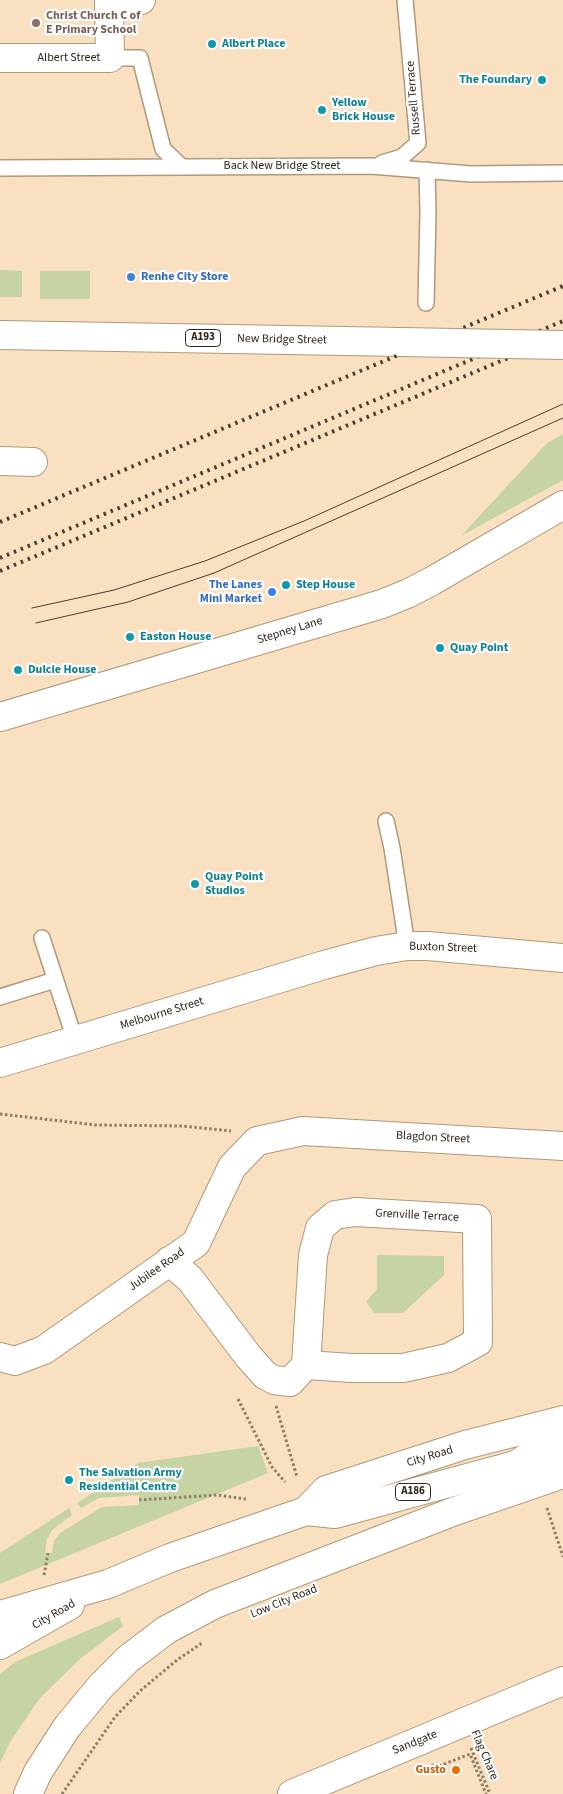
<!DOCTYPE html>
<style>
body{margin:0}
canvas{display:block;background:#f8e0c0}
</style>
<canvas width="563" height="1794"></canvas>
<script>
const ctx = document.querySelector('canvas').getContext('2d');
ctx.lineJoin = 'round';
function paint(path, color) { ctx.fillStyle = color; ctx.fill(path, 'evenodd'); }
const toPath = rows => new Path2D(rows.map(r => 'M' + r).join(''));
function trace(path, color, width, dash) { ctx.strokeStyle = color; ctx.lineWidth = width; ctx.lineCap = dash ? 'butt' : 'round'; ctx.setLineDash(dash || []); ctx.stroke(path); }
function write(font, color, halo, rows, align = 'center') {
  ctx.font = font + ' "Source Sans 3",sans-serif'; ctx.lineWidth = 4.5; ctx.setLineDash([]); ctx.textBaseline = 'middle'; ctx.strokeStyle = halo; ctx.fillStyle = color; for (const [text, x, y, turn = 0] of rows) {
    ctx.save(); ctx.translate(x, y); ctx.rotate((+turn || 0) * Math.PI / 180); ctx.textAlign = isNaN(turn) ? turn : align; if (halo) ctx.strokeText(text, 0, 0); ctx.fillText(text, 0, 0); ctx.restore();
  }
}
const green = toPath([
 [0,270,22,271,22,297,0,297],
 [40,271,90,271,90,299,40,299],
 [563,434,563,480,461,536,547,443],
 [377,1255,444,1256,444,1275,403,1313,374,1313,366,1302,377,1289],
 [258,1446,268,1473,0,1584,0,1553,69,1508,72,1515,52,1530,47,1539,45,1553,52,1553,54,1541,60,1533,102,1507,139,1505,139,1495,99,1498,81,1508,77,1503,138,1463],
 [119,1617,123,1626,80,1659,40,1698,10,1742,0,1763,0,1674,15,1662]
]);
const path = toPath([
 [0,1114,96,1125,181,1126,231,1131],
 [238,1399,272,1467,285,1482],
 [276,1406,297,1477],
 [139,1500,217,1495,246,1499],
 [547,1508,563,1557],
 [44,1575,48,1553],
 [471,1748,490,1794],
 [432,1764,434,1768,470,1754,486,1794],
 [62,1794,115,1717,140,1691,177,1660,202,1643]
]);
const lane = toPath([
 [110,58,140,58,163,149,182,167],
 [382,163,402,157,418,143,405,0],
 [0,168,371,166,471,174,563,173],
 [426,303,428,212,427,170],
 [386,821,392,848,407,946],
 [42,938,75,1040],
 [0,997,55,980]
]);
const street = toPath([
 [0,58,110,58,109,2,141,0],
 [0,461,33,462],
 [0,717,382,604,409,593,432,581,563,505],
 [169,1261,190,1279,248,1356,265,1375,274,1380,290,1382,306,1365,313,1255,320,1228,335,1215,355,1212,477,1219,478,1342,448,1358,403,1368,352,1368,306,1365],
 [0,1357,15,1361,44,1350,196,1243,232,1167,257,1141,303,1131,563,1146],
 [292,1794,563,1681]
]);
const secondary = toPath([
 [0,1063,324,965,376,951,407,946,428,946,563,958],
 [519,1463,563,1432],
 [28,1794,38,1772,67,1727,101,1686,128,1659,166,1630,215,1604,455,1511,563,1474]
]);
const primary = toPath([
 [0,335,402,342],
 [306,1511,326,1490,465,1445,563,1420],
 [0,1615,108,1584,170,1558,306,1511,335,1514,563,1452],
 [0,1645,70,1605]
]);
const tram = toPath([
 [32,608,114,590,205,561,304,521,563,404],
 [36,623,128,602,214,573,563,418]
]);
const rail = toPath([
 [0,522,563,286],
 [0,558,563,321],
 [0,571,563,335]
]);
const primaryBridge = toPath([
 [402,342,563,345]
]);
const markers = [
 [36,23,5,"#8d6e63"],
 [212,44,5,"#0f9aa8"],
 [542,80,5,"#0f9aa8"],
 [322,110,5,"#0f9aa8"],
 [131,277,5,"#3f7fe0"],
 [286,585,5,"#0f9aa8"],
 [272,592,5,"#3f7fe0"],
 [130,637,5,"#0f9aa8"],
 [440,648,5,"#0f9aa8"],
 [18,670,5,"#0f9aa8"],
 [195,884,5,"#0f9aa8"],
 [69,1480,5,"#0f9aa8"],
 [456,1770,5,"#e8710a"]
];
const shields = [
 [203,338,35],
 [413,1492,35]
];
const shieldNames = [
 ["A193",203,338],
 ["A186",413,1492]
];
const educationNames = [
 ["Christ Church C of",46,16],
 ["E Primary School",46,30]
];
const cultureNames = [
 ["Albert Place",222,44],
 ["The Foundary",532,80,"right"],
 ["Yellow",332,103],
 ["Brick House",332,117],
 ["Step House",296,585],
 ["Easton House",140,637],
 ["Quay Point",450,648],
 ["Dulcie House",28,670],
 ["Quay Point",205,877],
 ["Studios",205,891],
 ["The Salvation Army",79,1473],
 ["Residential Centre",79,1487]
];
const streetNames = [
 ["Albert Street",69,58],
 ["Russell Terrace",414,98,-95],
 ["Back New Bridge Street",282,166],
 ["New Bridge Street",282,340,1],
 ["Stepney Lane",290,631,-17],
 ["Buxton Street",443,948,2],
 ["Melbourne Street",162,1014,-17],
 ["Blagdon Street",433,1138,3],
 ["Grenville Terrace",417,1216,3],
 ["Jubilee Road",157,1270,-35],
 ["City Road",430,1457,-17],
 ["Low City Road",284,1602,-22],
 ["City Road",54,1615,-30],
 ["Sandgate",415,1743,-22],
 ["Flag Chare",484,1755,67]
];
const shopNames = [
 ["Renhe City Store",141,277],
 ["The Lanes",262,585,"right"],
 ["Mini Market",262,599,"right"]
];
const foodNames = [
 ["Gusto",446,1770]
];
paint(green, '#c6d4a3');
trace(lane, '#b0997b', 18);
trace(street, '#b0997b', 30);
trace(secondary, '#b0997b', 30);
trace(primary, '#b0997b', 30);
trace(path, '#8e7e68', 3, [2.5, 2.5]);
trace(lane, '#fff', 15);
trace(street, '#fff', 28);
trace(secondary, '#fff', 28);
trace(primary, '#fff', 28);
trace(tram, '#493e2f', 1);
trace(rail, '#493e2f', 4, [2.5, 5]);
trace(primaryBridge, '#b0997b', 30, []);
trace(primaryBridge, '#fff', 28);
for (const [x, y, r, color] of markers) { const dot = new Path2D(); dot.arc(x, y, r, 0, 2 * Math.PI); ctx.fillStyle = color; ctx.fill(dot); trace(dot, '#fff', 2); }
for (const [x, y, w] of shields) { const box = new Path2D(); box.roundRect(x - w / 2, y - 8.5, w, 17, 4); ctx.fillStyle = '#fff'; ctx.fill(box); trace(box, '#2e2519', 1); }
write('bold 11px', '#2e2519', null, shieldNames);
write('bold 12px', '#785e54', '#fff', educationNames, 'left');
write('bold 12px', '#0d838f', '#fff', cultureNames, 'left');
write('12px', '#2e2519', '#fff', streetNames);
write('bold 12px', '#366cbe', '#fff', shopNames, 'left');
write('bold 12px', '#c56008', '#fff', foodNames, 'right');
</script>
